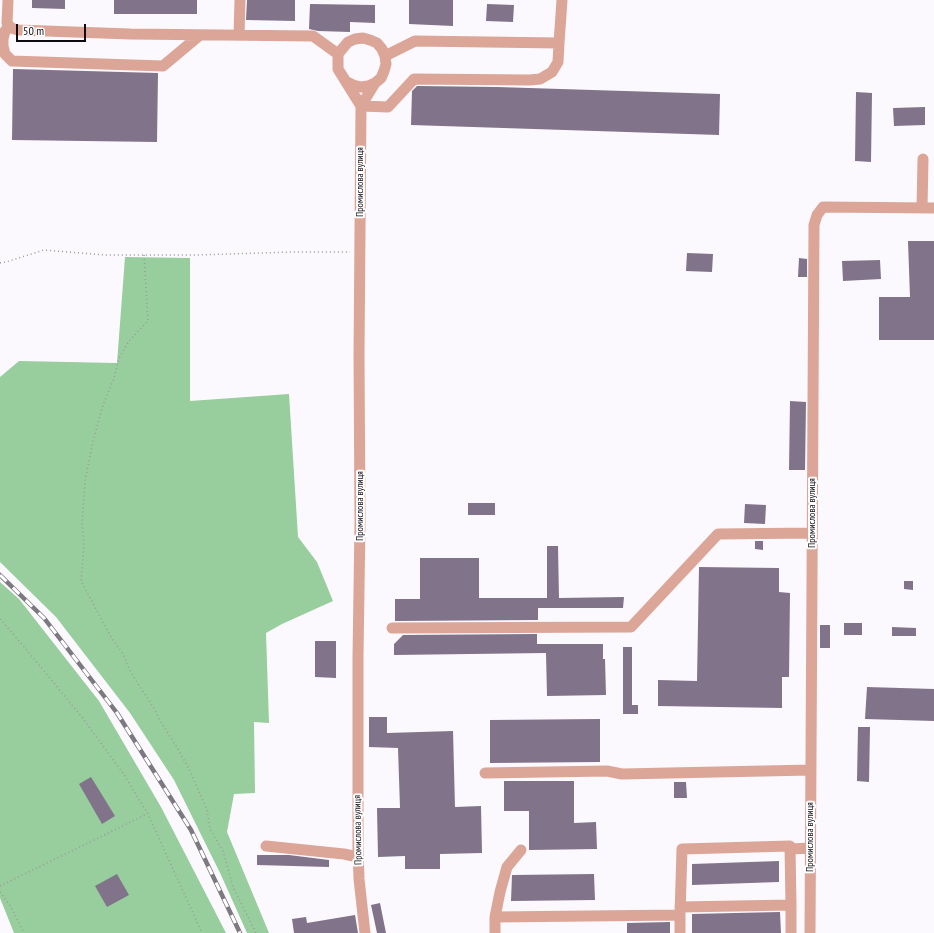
<!DOCTYPE html>
<meta charset="utf-8">
<style>
body{margin:0}
#map{position:relative;width:934px;height:933px;overflow:hidden;background:#fcf9fe;font-family:"PT Sans Narrow",sans-serif}
canvas{display:block}
.scale{position:absolute;left:16px;top:24px;width:70px;height:18px;box-sizing:border-box;border:2px solid #0f0a12;border-top:0;padding-left:5px;font-size:12px;line-height:14px;white-space:nowrap;color:#0f0a12;-webkit-text-stroke:3px #fff;paint-order:stroke}
</style>
<div id="map">
<canvas width="934" height="933"></canvas>
<div class="scale">50 m</div>
</div>
<script>
const ctx = document.querySelector('canvas').getContext('2d');
ctx.lineJoin = 'round';
function paint(path, color) { ctx.fillStyle = color; ctx.fill(path, 'evenodd'); }
const toPath = rows => new Path2D(rows.map(r => 'M' + r).join(''));
function trace(path, color, width, dash) { ctx.strokeStyle = color; ctx.lineWidth = width; ctx.lineCap = dash ? 'butt' : 'round'; ctx.setLineDash(dash || []); ctx.stroke(path); }
function write(font, color, halo, rows, align = 'center') {
  ctx.font = font + ' "PT Sans Narrow",sans-serif'; ctx.lineWidth = 4; ctx.setLineDash([]); ctx.textBaseline = 'middle'; ctx.strokeStyle = halo; ctx.fillStyle = color; for (const [text, x, y, turn = 0] of rows) {
    ctx.save(); ctx.translate(x, y); ctx.rotate((+turn || 0) * Math.PI / 180); ctx.textAlign = isNaN(turn) ? turn : align; if (halo) ctx.strokeText(text, 0, 0); ctx.fillText(text, 0, 0); ctx.restore();
  }
}
const forest = toPath([
 [125,257,190,258,190,401,289,394,298,537,317,562,333,601,282,624,266,633,269,723,254,722,255,793,234,794,227,832,269,933,247,933,221,875,174,780,130,713,56,617,0,562,0,377,19,361,117,363],
 [0,582,19,599,99,701,161,807,226,933,14,933,0,898]
]);
const building = toPath([
 [32,0,65,0,65,9,32,8],
 [114,0,197,0,197,14,114,14],
 [247,0,295,0,295,21,246,20],
 [409,0,453,0,453,26,409,24],
 [310,4,375,5,375,23,350,22,350,32,318,31,309,29],
 [487,4,514,5,513,22,486,21],
 [13,69,158,73,157,142,12,140],
 [417,86,497,87,720,94,719,135,411,125,412,91],
 [856,92,872,93,871,162,855,161],
 [925,107,925,125,894,126,893,108],
 [908,241,934,241,934,340,879,340,879,297,910,297],
 [687,253,713,254,712,272,686,271],
 [799,258,807,259,807,277,798,277],
 [880,260,881,279,843,281,842,261],
 [790,401,806,402,805,470,789,470],
 [468,503,495,503,495,515,468,515],
 [745,504,766,505,765,524,744,523],
 [755,541,763,541,763,550,755,549],
 [547,546,558,546,559,598,624,597,623,608,538,608,538,620,395,621,395,599,420,599,420,558,479,558,479,598,547,598],
 [699,567,779,568,779,592,790,593,789,677,782,677,782,708,658,706,658,680,697,681],
 [904,581,913,581,913,590,904,589],
 [844,623,862,623,862,635,844,635],
 [820,625,830,625,830,648,820,648],
 [892,627,916,628,916,636,892,636],
 [537,634,537,644,603,644,603,659,605,659,606,695,547,696,546,653,394,655,394,644,403,635],
 [315,641,336,641,336,678,315,677],
 [623,647,632,647,632,705,638,705,638,714,623,714],
 [867,687,934,689,934,721,865,719],
 [369,717,387,717,387,733,453,731,455,807,481,806,482,853,440,854,440,869,405,869,405,856,378,857,377,808,400,808,398,748,369,747],
 [600,719,600,762,490,763,490,720],
 [858,727,870,727,869,782,857,781],
 [91,777,115,816,102,824,79,784],
 [504,781,574,781,574,823,596,822,597,849,529,850,529,811,504,811],
 [674,782,686,782,687,798,674,798],
 [257,855,289,855,329,860,329,867,257,865],
 [779,861,779,882,692,885,692,864],
 [117,874,129,895,107,907,95,886],
 [594,874,595,900,511,901,512,875],
 [380,903,386,933,377,933,371,905],
 [780,912,781,933,692,933,692,914],
 [355,915,358,933,294,933,292,919,306,917,307,923],
 [670,922,670,933,627,933,627,923]
]);
const path = toPath([
 [144,255,148,321,129,341,119,358,114,378,103,405,93,441,85,481,82,524,84,546,81,581,112,639,123,654,131,673,155,710,159,719,178,749,189,769,207,810,210,829,223,851,233,887,256,933],
 [0,263,6,262,44,250,105,255,197,255,291,252,350,252],
 [0,619,26,649,81,716,123,773,148,814,202,933],
 [0,886,147,814],
 [0,892,11,907,24,933]
]);
const minor = toPath([
 [8,0,7,23,11,28,18,30,130,34,313,36,338,54],
 [9,26,5,31,3,39,3,46,5,54,12,61,163,66,200,35],
 [239,35,240,0],
 [385,56,415,41,559,43,562,0],
 [347,82,353,85,361,87,368,86,375,83,381,78,384,71,386,64,385,56,382,49,377,43,370,40,363,38,355,39,348,42,338,54,338,69,361,106],
 [361,106,388,107,414,79,530,80,540,79,552,72,558,62,559,43],
 [922,208,923,159],
 [392,628,631,627,718,534,812,533],
 [485,773,607,771,622,774,811,770],
 [266,846,344,854,358,857],
 [790,849,810,848],
 [680,907,791,905,791,933],
 [680,915,682,849,790,846,791,905],
 [495,917,500,892,507,867,521,850],
 [365,933,359,879,358,849,358,657,360,522,359,355,361,106,375,83],
 [495,933,495,917,680,915,680,933],
 [810,933,814,225,817,215,823,207,934,208]
]);
const rail = toPath([
 [0,575,44,618,117,713,191,830,240,933]
]);
const streetNames = [
 ["Промислова вулиця",360,182,-90],
 ["Промислова вулиця",360,506,-90],
 ["Промислова вулиця",812,513,-90],
 ["Промислова вулиця",358,830,-91],
 ["Промислова вулиця",810,837,-90]
];
paint(forest, '#98cd9d');
paint(building, '#81738a');
trace(path, '#9c989f', 1.5, [1, 3]);
trace(minor, '#dba698', 11);
trace(rail, '#7d7980', 4.5);
trace(rail, '#fff', 3, [9]);
write('10px', '#0f0a12', '#fff', streetNames);
</script>
